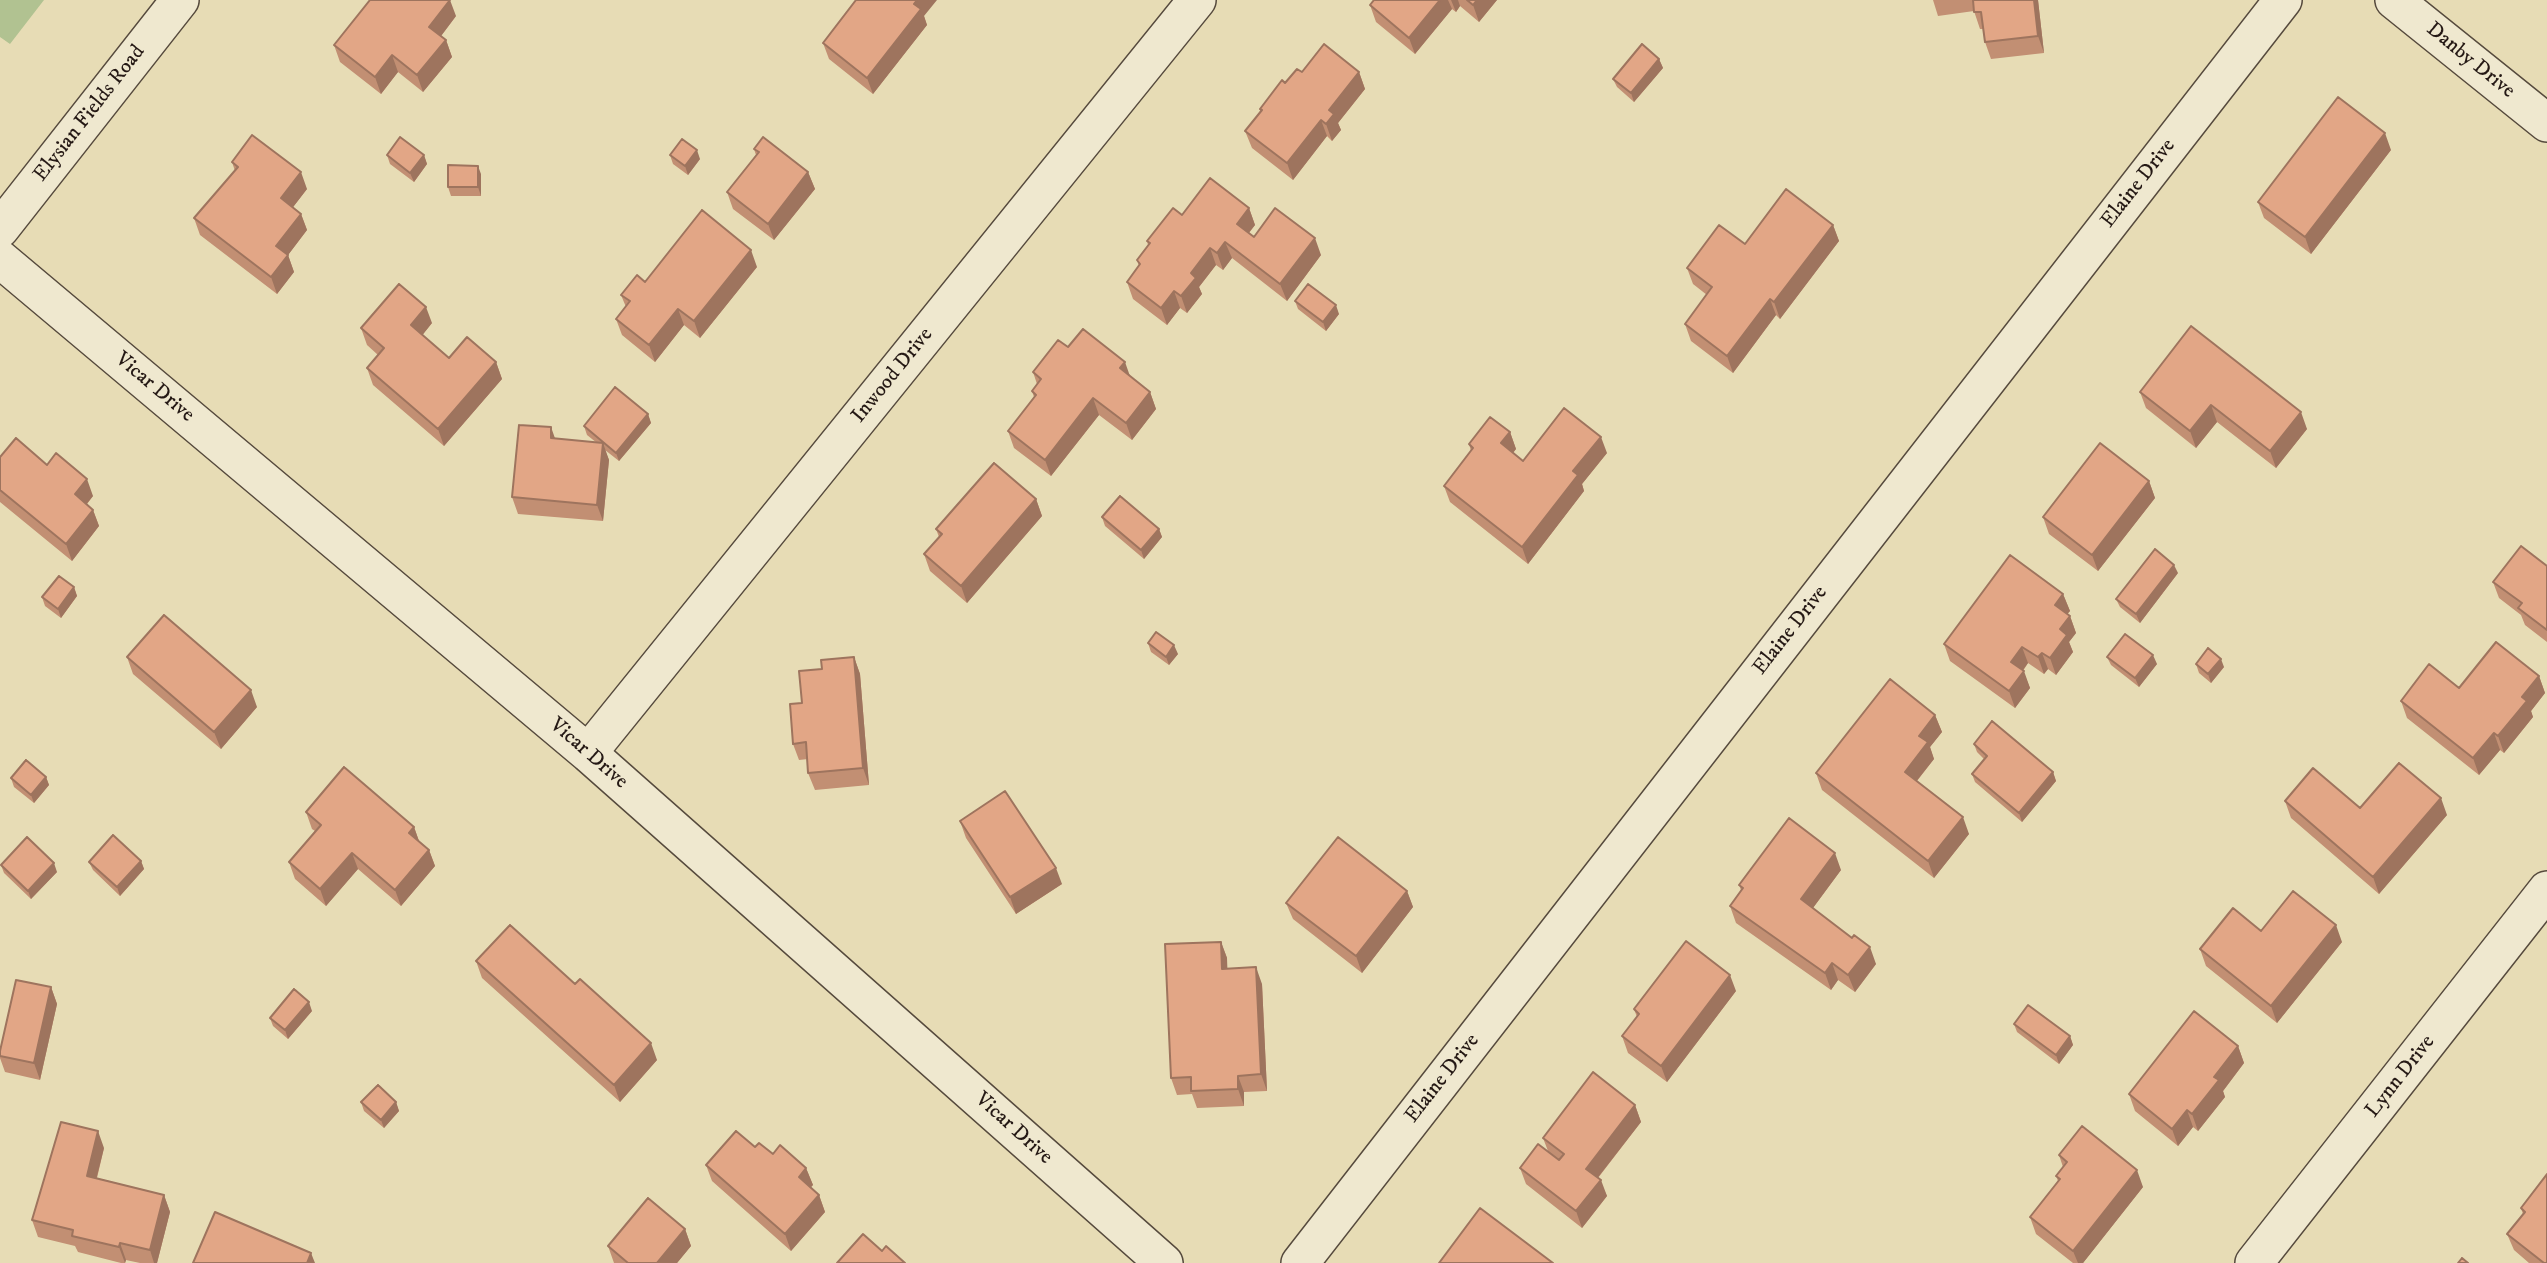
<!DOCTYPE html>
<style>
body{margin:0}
canvas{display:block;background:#e7dcb5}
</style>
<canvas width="2547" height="1263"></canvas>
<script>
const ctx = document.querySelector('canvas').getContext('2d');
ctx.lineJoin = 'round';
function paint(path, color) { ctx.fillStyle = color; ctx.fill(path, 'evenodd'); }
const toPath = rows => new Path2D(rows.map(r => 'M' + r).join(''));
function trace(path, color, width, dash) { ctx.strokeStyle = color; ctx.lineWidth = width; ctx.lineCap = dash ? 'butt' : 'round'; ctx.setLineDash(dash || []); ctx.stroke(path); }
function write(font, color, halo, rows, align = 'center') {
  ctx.font = font + ' "IM FELL DW Pica",serif'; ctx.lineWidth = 5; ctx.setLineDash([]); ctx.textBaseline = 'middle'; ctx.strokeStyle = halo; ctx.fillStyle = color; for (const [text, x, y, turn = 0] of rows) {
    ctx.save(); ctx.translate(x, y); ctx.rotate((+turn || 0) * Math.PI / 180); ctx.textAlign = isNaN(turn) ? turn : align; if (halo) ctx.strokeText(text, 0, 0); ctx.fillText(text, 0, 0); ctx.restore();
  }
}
const green = toPath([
 [0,0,44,0,10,44,0,37]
]);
const street = toPath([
 [2394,0,2547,123],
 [0,229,180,0],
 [0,259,588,753,1164,1263],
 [588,753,1197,0],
 [1300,1263,2283,0],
 [2254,1263,2547,890]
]);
const wall = toPath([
 [1374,0,1497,0,1479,22,1460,6,1456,12,1452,9,1415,54,1376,22,1370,5],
 [1933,0,2038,0,2044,53,1991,59,1985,42,1983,29,1980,29,1974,11,1938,16],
 [456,16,441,36,446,40,452,57,423,92,398,72,381,94,340,62,334,45],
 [924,16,927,25,873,94,829,59,823,43],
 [1659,59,1663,68,1634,102,1617,87,1613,79],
 [1302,72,1359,72,1365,89,1338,123,1341,130,1332,141,1327,136,1293,180,1252,148,1245,131,1261,112,1260,109,1285,83],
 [754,149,808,172,815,189,774,240,733,209,727,192,756,155],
 [2391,150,2311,254,2264,218,2258,202],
 [387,155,424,155,427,164,414,182,390,164],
 [670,155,700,159,688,175,673,164],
 [232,162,307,189,293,207,301,214,307,230,288,255,294,272,277,294,200,235,194,218,235,171],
 [481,174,481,196,451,196,448,187],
 [1249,208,1255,225,1249,233,1254,237,1321,255,1287,301,1232,258,1223,270,1216,265,1199,287,1202,294,1187,313,1180,308,1167,325,1133,299,1127,282,1139,266,1137,260,1148,245,1147,241,1182,215],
 [1833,225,1839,241,1780,319,1776,315,1733,373,1691,341,1685,324,1707,295,1693,284,1687,268,1745,244],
 [757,267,700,338,684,325,655,362,622,335,616,319,626,307,621,295],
 [1295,301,1339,314,1326,331,1298,309],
 [432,323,422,335,449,358,496,362,502,379,444,446,373,385,367,368,378,355,367,345,361,328],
 [2191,326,2307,429,2276,468,2217,422,2196,448,2146,408,2140,392],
 [1068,347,1130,376,1150,392,1156,409,1132,440,1099,415,1051,476,1014,448,1008,431,1034,397,1032,391,1037,384,1033,372],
 [648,414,651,423,619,461,605,450,609,460,603,521,518,514,512,497,556,439,597,443,587,435,584,426],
 [1510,432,1516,449,1513,453,1523,461,1607,453,1582,484,1584,491,1528,564,1450,502,1444,486,1471,451,1469,444],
 [0,457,47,465,93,496,87,504,93,510,99,526,72,561,0,502],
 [2149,481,2155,498,2098,571,2049,534,2043,517],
 [1036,499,1042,516,967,603,930,571,924,554,939,537,936,529],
 [1102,517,1159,529,1162,537,1144,559,1105,526],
 [2547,566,2547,642,2525,625,2521,615,2499,598,2493,582],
 [2178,573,2140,623,2120,607,2116,599],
 [74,587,77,596,61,618,45,606,42,597],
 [2063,594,2070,611,2067,614,2070,616,2076,633,2069,642,2073,652,2056,675,2048,669,2044,674,2028,663,2023,671,2030,688,2015,708,1950,661,1944,644],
 [1148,643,1178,654,1169,665,1151,652],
 [127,657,257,707,221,749,133,674],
 [854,657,860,674,869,785,815,790,808,773,808,759,799,760,793,744,802,703,822,669],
 [2107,657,2157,664,2139,687,2111,665],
 [2196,664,2224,667,2211,683,2199,673],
 [2539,676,2545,693,2531,711,2533,717,2504,753,2500,750,2479,775,2407,718,2401,701,2459,688],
 [1935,715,1942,732,1930,747,1934,759,1917,781,1969,834,1934,878,1822,790,1816,773],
 [1974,744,2053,772,2056,781,2022,822,1975,782,1972,774,1984,759,1977,752],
 [46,777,49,785,34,803,14,787,11,778],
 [2285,801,2447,815,2379,894,2291,818],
 [306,812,414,827,419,841,429,850,435,866,401,906,358,869,326,906,295,879,289,862,315,831,312,829],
 [960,821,1062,884,1016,914,966,838],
 [141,861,144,869,120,896,93,870,89,862],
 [1,865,57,872,31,899,4,873],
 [1841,870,1813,908,1876,964,1855,992,1838,980,1831,990,1736,923,1730,906,1741,890,1739,885],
 [1407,891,1413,907,1362,973,1293,919,1286,903],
 [1221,942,1227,958,1227,969,1262,984,1267,1091,1244,1092,1244,1106,1197,1108,1192,1094,1177,1095,1171,1078],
 [2342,942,2277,1023,2206,966,2200,949],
 [476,961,657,1060,620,1102,482,978],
 [51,987,57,1004,40,1080,5,1072,0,1058,0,1051],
 [1736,991,1667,1082,1628,1053,1622,1036,1637,1017,1634,1009],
 [312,1011,288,1039,273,1026,270,1018],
 [2014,1024,2070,1036,2073,1045,2059,1064,2017,1032],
 [2238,1046,2244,1063,2223,1091,2225,1097,2198,1131,2193,1127,2178,1146,2135,1111,2129,1094],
 [361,1102,396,1102,399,1111,384,1128,364,1111],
 [1635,1105,1641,1122,1598,1178,1607,1196,1582,1228,1526,1184,1520,1168,1548,1151,1543,1138],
 [755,1147,806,1168,813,1185,810,1187,819,1195,825,1212,791,1251,712,1181,706,1165],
 [104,1148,97,1178,164,1195,170,1212,157,1263,140,1263,126,1260,125,1263,121,1263,78,1252,75,1246,38,1237,32,1220],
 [2059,1155,2143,1187,2083,1263,2073,1263,2036,1234,2030,1217,2058,1181,2056,1176,2063,1167],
 [2547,1174,2547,1263,2529,1263,2514,1250,2507,1234,2523,1214,2521,1208],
 [685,1229,691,1246,677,1263,614,1263,608,1246]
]);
const shadedWall = toPath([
 [450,0,456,16,435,44,429,27],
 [917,0,937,0,924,16,927,25,873,94,867,78],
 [1440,0,1448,0,1452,9,1415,54,1409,38],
 [1451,0,1458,0,1460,6,1456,12],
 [1477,0,1497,0,1479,22,1473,5],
 [2034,0,2038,0,2044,53,2038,36],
 [446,40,452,57,423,92,417,75],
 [392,55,398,72,381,94,375,77],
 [1659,59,1663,68,1634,102,1631,93],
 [1359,72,1365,89,1338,123,1341,130,1332,141,1326,124,1329,110],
 [1321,120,1327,136,1293,180,1287,163],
 [2385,133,2391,150,2311,254,2305,237],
 [697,150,700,159,688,175,685,166],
 [424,155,427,164,414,182,410,173],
 [478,166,481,174,481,196,478,187],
 [301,172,307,189,287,215,281,198],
 [808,172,815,189,774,240,768,224],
 [1249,208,1255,225,1243,240,1237,224],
 [301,214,307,230,282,263,276,246],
 [1833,225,1839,241,1780,319,1774,302],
 [1315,238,1321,255,1287,301,1280,284],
 [1225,242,1232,258,1223,270,1217,253],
 [1210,248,1216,265,1199,287,1202,294,1187,313,1181,296,1191,273],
 [751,250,757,267,700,338,694,321],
 [288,255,294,272,277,294,271,277],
 [1174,291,1180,308,1167,325,1161,308],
 [1770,299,1776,315,1733,373,1727,356],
 [1336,305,1339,314,1326,331,1323,322],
 [426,307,432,323,417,342,411,325],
 [678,309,684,325,655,362,649,345],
 [496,362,502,379,444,446,438,429],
 [1125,362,1131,379,1120,368],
 [1150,392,1156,409,1132,440,1126,423],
 [1093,398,1099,415,1051,476,1045,460],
 [2211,405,2217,422,2196,448,2190,431],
 [2301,412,2307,429,2276,468,2270,451],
 [648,414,651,423,619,461,616,453],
 [551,427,557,444,551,438],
 [1510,432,1516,449,1507,460,1501,443],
 [1601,437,1607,453,1582,484,1584,491,1528,564,1522,547,1573,471],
 [603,443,609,460,603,521,597,505],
 [87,479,93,496,81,511,75,494],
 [2149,481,2155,498,2098,571,2092,555],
 [1036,499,1042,516,967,603,961,586],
 [93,510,99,526,72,561,66,544],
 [1159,529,1162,537,1144,559,1141,550],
 [2174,565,2178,573,2140,623,2136,614],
 [74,587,77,596,61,618,58,609],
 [2063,594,2070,611,2061,621,2055,605],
 [2070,616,2076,633,2069,642,2073,652,2056,675,2050,658,2060,629],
 [1174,645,1178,654,1169,665,1166,657],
 [2022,647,2028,663,2017,678,2011,662],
 [2042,653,2048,669,2044,674,2038,657],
 [2153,655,2157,664,2139,687,2135,678],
 [854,657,860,674,869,785,863,768],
 [2221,659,2224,667,2211,683,2208,674],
 [2024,671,2030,688,2015,708,2009,691],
 [2539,676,2545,693,2531,711,2533,717,2504,753,2498,736,2522,697],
 [251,690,257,707,221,749,214,732],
 [1935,715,1942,732,1930,747,1934,759,1911,788,1905,772,1919,736],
 [2494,733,2500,750,2479,775,2473,758],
 [2053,772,2056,781,2022,822,2019,813],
 [46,777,49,785,34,803,31,795],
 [2441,798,2447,815,2379,894,2373,877],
 [1963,817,1969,834,1934,878,1928,861],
 [414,827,420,844,409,833],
 [429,850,435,866,401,906,395,890],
 [352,853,358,869,326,906,320,889],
 [1835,853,1841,870,1807,916,1801,899],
 [141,861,144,869,120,896,117,887],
 [54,863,57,872,31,899,28,891],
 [1056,868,1062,884,1016,914,1010,897],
 [1407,891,1413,907,1362,973,1356,956],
 [2336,925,2342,942,2277,1023,2271,1006],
 [1221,942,1227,958,1228,986,1222,969],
 [1870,947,1876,964,1855,992,1848,975],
 [1832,963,1838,980,1831,990,1825,973],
 [1256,967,1262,984,1267,1091,1261,1074],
 [1730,975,1736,991,1667,1082,1661,1066],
 [51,987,57,1004,40,1080,34,1063],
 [309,1002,312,1011,288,1039,285,1030],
 [2070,1036,2073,1045,2059,1064,2056,1055],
 [651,1043,657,1060,620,1102,614,1085],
 [2238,1046,2244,1063,2223,1091,2225,1097,2198,1131,2192,1114,2214,1077],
 [1238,1076,1244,1092,1244,1106,1238,1089],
 [396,1102,399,1111,384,1128,381,1120],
 [1635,1105,1641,1122,1592,1185,1586,1169],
 [2187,1110,2193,1127,2178,1146,2172,1129],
 [98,1131,104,1148,93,1192,87,1176],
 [806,1168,813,1185,805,1194,799,1177],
 [2137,1170,2143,1187,2083,1263,2078,1263,2073,1251],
 [1601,1180,1607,1196,1582,1228,1576,1211],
 [164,1195,170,1212,157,1263,154,1263,150,1250],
 [819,1195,825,1212,791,1251,785,1234],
 [685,1229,691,1246,677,1263,657,1263],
 [120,1243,126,1260,125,1263,119,1247],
 [311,1253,315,1263,307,1263]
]);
const building = toPath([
 [370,0,450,0,429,27,446,40,417,75,392,55,375,77,334,45,370,0],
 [856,0,917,0,914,4,921,9,867,78,823,43,856,0],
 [1374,0,1440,0,1409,38,1370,5,1374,0],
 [1467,0,1477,0,1473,5,1467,0],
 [1973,0,2034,0,2038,36,1985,42,1981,12,1974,12,1973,0],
 [1324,44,1359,72,1329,110,1334,114,1326,124,1321,120,1287,163,1245,131,1262,110,1260,109,1282,80,1285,83,1297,69,1302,72,1324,44],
 [1642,44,1659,59,1631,93,1613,79,1642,44],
 [2338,97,2385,133,2305,237,2258,202,2338,97],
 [252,135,301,172,281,198,301,214,276,246,288,255,271,277,194,218,238,167,232,162,252,135],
 [400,137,424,155,410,173,387,155,400,137],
 [763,137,808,172,768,224,727,192,759,152,754,149,763,137],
 [682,139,697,150,685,166,670,155,682,139],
 [448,165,478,166,478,187,448,187,448,165],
 [1210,178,1249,208,1237,224,1254,237,1275,208,1315,238,1280,284,1225,242,1217,253,1210,248,1191,273,1196,278,1181,296,1174,291,1161,308,1127,282,1140,264,1137,260,1150,243,1147,241,1173,208,1182,215,1210,178],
 [1786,189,1833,225,1774,302,1770,299,1727,356,1685,324,1712,287,1687,268,1719,225,1745,244,1786,189],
 [702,210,751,250,694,321,678,309,649,345,616,319,630,301,621,295,637,275,645,282,702,210],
 [399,284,426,307,411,325,449,358,467,337,496,362,438,429,367,368,384,348,361,328,399,284],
 [1308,284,1336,305,1323,322,1295,301,1308,284],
 [2191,326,2301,412,2270,451,2211,405,2190,431,2140,392,2191,326],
 [1083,329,1125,362,1120,368,1150,392,1126,423,1093,398,1045,460,1008,431,1036,395,1032,391,1041,379,1033,372,1058,340,1068,347,1083,329],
 [615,387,648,414,616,453,584,426,615,387],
 [1564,408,1601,437,1573,471,1578,475,1522,547,1444,486,1473,448,1469,444,1490,417,1510,432,1501,443,1523,461,1564,408],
 [519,425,551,427,551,438,603,443,597,505,512,497,519,425],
 [16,438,47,465,56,453,87,479,75,494,93,510,66,544,0,490,0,457,16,438],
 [2100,443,2149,481,2092,555,2043,517,2100,443],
 [994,463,1036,499,961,586,924,554,942,534,936,529,994,463],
 [1120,496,1159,529,1141,550,1102,517,1120,496],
 [2521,546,2547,566,2547,630,2518,608,2522,603,2493,582,2521,546],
 [2155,549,2174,565,2136,614,2116,599,2155,549],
 [2010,555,2063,594,2055,605,2070,616,2060,629,2067,635,2050,658,2042,653,2038,657,2022,647,2011,662,2024,671,2009,691,1944,644,2010,555],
 [59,576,74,587,58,609,42,597,59,576],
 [164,615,251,690,214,732,127,657,164,615],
 [1156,632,1174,645,1166,657,1148,643,1156,632],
 [2125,634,2153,655,2135,678,2107,657,2125,634],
 [2496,642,2539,676,2522,697,2527,701,2498,736,2494,733,2473,758,2401,701,2429,664,2459,688,2496,642],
 [2208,648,2221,659,2208,674,2196,664,2208,648],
 [854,657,863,768,808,773,806,742,793,744,790,704,802,703,799,671,822,669,821,660,854,657],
 [1890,679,1935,715,1919,736,1928,742,1905,772,1963,817,1928,861,1816,773,1890,679],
 [1992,721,2053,772,2019,813,1972,774,1987,756,1974,744,1992,721],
 [26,760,46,777,31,795,11,778,26,760],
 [2399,763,2441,798,2373,877,2285,801,2313,768,2360,808,2399,763],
 [344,767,414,827,409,833,429,850,395,890,352,853,320,889,289,862,321,825,306,812,344,767],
 [1005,791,1056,868,1010,897,960,821,1005,791],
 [1789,818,1835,853,1801,899,1852,938,1854,935,1870,947,1848,975,1832,963,1825,973,1730,906,1743,888,1739,885,1789,818],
 [113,835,141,861,117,887,89,862,113,835],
 [27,837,54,863,28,891,1,865,27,837],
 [1338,837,1407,891,1356,956,1286,903,1338,837],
 [2293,891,2336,925,2271,1006,2200,949,2233,908,2261,931,2293,891],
 [510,925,575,984,580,979,651,1043,614,1085,476,961,510,925],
 [1686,941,1730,975,1661,1066,1622,1036,1639,1014,1634,1009,1686,941],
 [1221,942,1222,969,1256,967,1261,1074,1238,1076,1238,1089,1191,1091,1191,1077,1171,1078,1165,944,1221,942],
 [16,980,51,987,34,1063,0,1056,0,1051,16,980],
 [294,989,309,1002,285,1030,270,1018,294,989],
 [2028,1005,2070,1036,2056,1055,2014,1024,2028,1005],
 [2194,1011,2238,1046,2214,1077,2219,1080,2192,1114,2187,1110,2172,1129,2129,1094,2194,1011],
 [1593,1072,1635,1105,1586,1169,1601,1180,1576,1211,1520,1168,1538,1144,1559,1160,1564,1154,1543,1138,1593,1072],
 [378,1085,396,1102,381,1120,361,1102,378,1085],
 [61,1122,98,1131,87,1176,164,1195,150,1250,120,1243,119,1247,72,1236,73,1230,32,1220,61,1122],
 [2082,1126,2137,1170,2073,1251,2030,1217,2060,1179,2056,1176,2067,1162,2059,1155,2082,1126],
 [736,1131,755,1147,759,1143,773,1154,780,1145,806,1168,799,1177,819,1195,785,1234,706,1165,736,1131],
 [2547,1174,2547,1263,2544,1263,2507,1234,2525,1212,2521,1208,2547,1174],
 [648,1198,685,1229,657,1263,628,1263,608,1246,648,1198],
 [1480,1208,1553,1263,1439,1263,1480,1208],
 [215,1212,311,1253,307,1263,193,1263,215,1212],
 [863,1234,882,1251,886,1246,905,1263,837,1263,863,1234],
 [2462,1258,2468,1263,2458,1263,2462,1258]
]);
const streetNames = [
 ["Danby Drive",2470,61,39],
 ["Elysian Fields Road",90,114,-52],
 ["Elaine Drive",2139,184,-52],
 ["Inwood Drive",893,376,-51],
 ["Vicar Drive",154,388,40],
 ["Elaine Drive",1791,631,-52],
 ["Vicar Drive",588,754,41],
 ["Lynn Drive",2401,1077,-52],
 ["Elaine Drive",1443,1079,-52],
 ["Vicar Drive",1013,1129,42]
];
paint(green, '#b1c291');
trace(street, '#564a3d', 40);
trace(street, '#efe8cf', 37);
paint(wall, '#c28f73');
paint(shadedWall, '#9e745e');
paint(building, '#e2a686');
trace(building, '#9e745e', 2);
write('21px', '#251915', '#efe8cf', streetNames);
</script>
